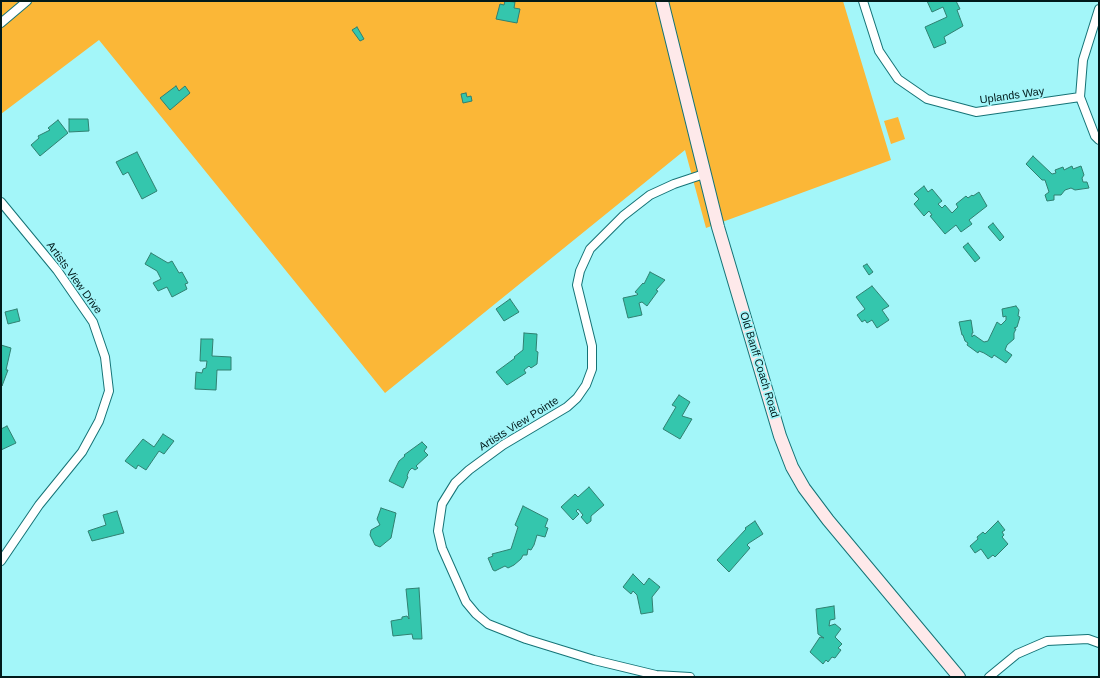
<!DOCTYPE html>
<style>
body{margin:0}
#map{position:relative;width:1100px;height:678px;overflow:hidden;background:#a3f6f9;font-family:Arial,sans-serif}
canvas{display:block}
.frame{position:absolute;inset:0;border:2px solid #011a1b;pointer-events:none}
</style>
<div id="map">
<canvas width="1100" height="678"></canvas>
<div class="frame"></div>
</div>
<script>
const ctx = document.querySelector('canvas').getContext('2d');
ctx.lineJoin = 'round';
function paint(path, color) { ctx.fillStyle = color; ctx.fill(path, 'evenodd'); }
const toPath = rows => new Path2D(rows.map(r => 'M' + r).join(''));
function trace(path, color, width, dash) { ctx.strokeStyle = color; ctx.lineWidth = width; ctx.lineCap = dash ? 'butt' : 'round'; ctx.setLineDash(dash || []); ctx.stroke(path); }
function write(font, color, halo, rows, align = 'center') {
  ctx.font = font + ' Arial,sans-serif'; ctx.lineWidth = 3.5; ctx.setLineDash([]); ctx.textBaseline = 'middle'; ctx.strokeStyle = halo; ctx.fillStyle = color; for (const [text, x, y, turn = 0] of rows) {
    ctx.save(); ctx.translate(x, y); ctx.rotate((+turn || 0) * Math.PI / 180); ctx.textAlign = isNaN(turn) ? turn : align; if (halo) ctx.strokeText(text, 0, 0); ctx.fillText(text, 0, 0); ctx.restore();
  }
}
const green = toPath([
 [1,1,843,1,891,160,706,228,685,150,385,393,99,40,1,114],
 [898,117,905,139,891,144,884,121]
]);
const building = toPath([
 [505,1,515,2,514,8,520,9,517,23,496,19,500,4,504,5,505,1],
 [927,1,956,1,960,9,957,10,963,26,944,37,946,43,934,48,925,27,947,17,943,7,932,12,927,1],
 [357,27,364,39,360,41,352,30,357,27],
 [176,86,179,91,185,86,190,93,170,110,160,98,176,86],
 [466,93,467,97,471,96,472,101,463,103,461,94,466,93],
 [69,119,88,119,89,131,69,132,69,119],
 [58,120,68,133,40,156,31,145,39,138,38,136,50,130,48,128,58,120],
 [137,152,157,191,142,199,128,172,123,175,116,162,137,152],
 [1033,156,1052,174,1056,173,1055,170,1063,167,1064,170,1072,166,1073,169,1081,166,1084,175,1082,178,1083,182,1087,182,1089,188,1075,190,1071,188,1065,190,1061,195,1054,195,1054,200,1047,201,1045,195,1049,192,1045,180,1042,180,1026,164,1033,156],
 [924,186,928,192,932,189,942,201,938,204,942,208,945,205,952,213,958,207,956,204,966,196,968,198,972,195,973,196,979,192,987,206,969,220,972,224,961,232,956,225,945,234,930,216,932,215,929,211,924,216,914,204,919,199,914,194,924,186],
 [993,223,1004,237,1000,241,988,227,993,223],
 [968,243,980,258,975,262,963,247,968,243],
 [151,253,168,263,172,261,179,273,182,272,188,283,185,284,187,289,172,297,167,287,158,291,153,283,161,279,157,271,145,264,151,253],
 [867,264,873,272,869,275,863,266,867,264],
 [650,272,665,280,656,290,658,291,647,306,642,302,639,303,642,315,628,318,623,298,637,295,638,294,635,292,643,283,644,284,650,272],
 [872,286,889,306,882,310,889,320,877,328,872,320,867,323,865,320,862,322,857,315,865,309,856,297,872,286],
 [510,299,519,312,504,321,496,309,510,299],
 [1016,306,1019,310,1018,316,1020,317,1017,327,1014,328,1016,329,1014,333,1014,339,1007,345,1005,350,1012,355,1006,363,994,355,992,358,984,353,979,351,978,353,967,345,968,343,965,341,963,335,962,335,959,322,971,320,973,333,972,333,972,337,974,335,984,342,988,341,997,322,1001,325,1006,320,1006,316,1003,317,1002,309,1016,306],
 [17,309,20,321,8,324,5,312,17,309],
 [524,333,537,334,536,351,538,352,537,364,531,368,529,366,524,370,526,373,507,385,496,372,515,358,514,357,523,350,524,333],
 [201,339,213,339,212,356,231,357,231,370,217,370,216,390,195,389,196,372,202,373,203,369,206,368,207,361,200,361,201,339],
 [1,345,11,348,6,370,8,370,2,386,1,345],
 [679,395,690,402,682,416,692,419,680,439,663,429,676,407,672,405,679,395],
 [7,426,16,443,1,450,1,429,7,426],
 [163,434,174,441,164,454,159,451,146,470,138,465,136,469,125,461,143,439,154,447,163,434],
 [422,442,427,447,424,451,428,455,416,466,418,468,415,470,412,468,409,471,407,476,408,477,403,488,389,481,399,461,405,456,404,455,422,442],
 [589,487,604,505,591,516,591,521,587,524,581,517,583,515,578,509,576,511,579,514,573,520,561,507,575,494,578,497,589,487],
 [523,506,548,519,545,527,548,528,545,537,537,535,534,545,531,550,528,549,527,555,523,555,521,559,514,565,508,568,505,566,495,571,493,570,488,558,493,556,492,554,511,549,518,527,515,525,523,506],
 [381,508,396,513,391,538,380,547,375,545,370,535,371,530,380,525,377,519,381,508],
 [117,511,124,533,92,541,88,531,106,525,103,515,117,511],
 [755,521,763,534,749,543,747,545,750,548,729,572,717,560,746,529,745,528,755,521],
 [998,521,1005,530,1002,532,1004,535,1002,537,1008,544,995,557,993,555,988,559,981,549,975,553,970,546,978,539,977,537,983,532,985,534,998,521],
 [633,574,644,585,649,578,660,587,652,597,653,612,641,614,637,595,633,591,631,594,623,587,633,574],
 [419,588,422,639,413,639,412,634,393,636,391,621,402,619,402,617,407,616,409,619,406,589,419,588],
 [834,606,835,619,830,620,829,626,835,624,841,629,835,637,842,644,838,648,841,650,835,658,832,657,828,662,826,660,823,664,810,652,820,637,824,638,818,634,816,609,834,606]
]);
const street = toPath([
 [863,1,879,51,898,79,927,99,976,112,1080,97],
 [1099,9,1083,60,1080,97,1095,136,1099,140],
 [1,23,27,1],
 [1,202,57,270,93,322,105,357,109,391,99,421,82,452,39,505,1,561],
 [690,677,656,675,594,660,526,639,488,624,476,614,466,602,442,548,438,531,442,504,455,483,469,470,503,445,567,407,577,398,586,385,592,369,592,346,577,285,580,271,590,249,623,216,650,195,674,184,704,174],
 [989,677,1017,654,1047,641,1088,639,1099,643]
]);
const secondary = toPath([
 [662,1,718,227,780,436,792,467,804,488,828,520,959,677]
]);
const streetNames = [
 ["Uplands Way",1012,96,-8],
 ["Artists View Drive",74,278,54],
 ["Old Banff Coach Road",759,365,73],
 ["Artists View Pointe",519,424,-32]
];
paint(green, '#fbb737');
paint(building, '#34c6ad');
trace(building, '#308071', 1);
trace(street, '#157376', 10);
trace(secondary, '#157376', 14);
trace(street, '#fff', 8);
trace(secondary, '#fee9ea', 12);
write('11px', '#011a1b', '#a3f6f9', streetNames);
</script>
